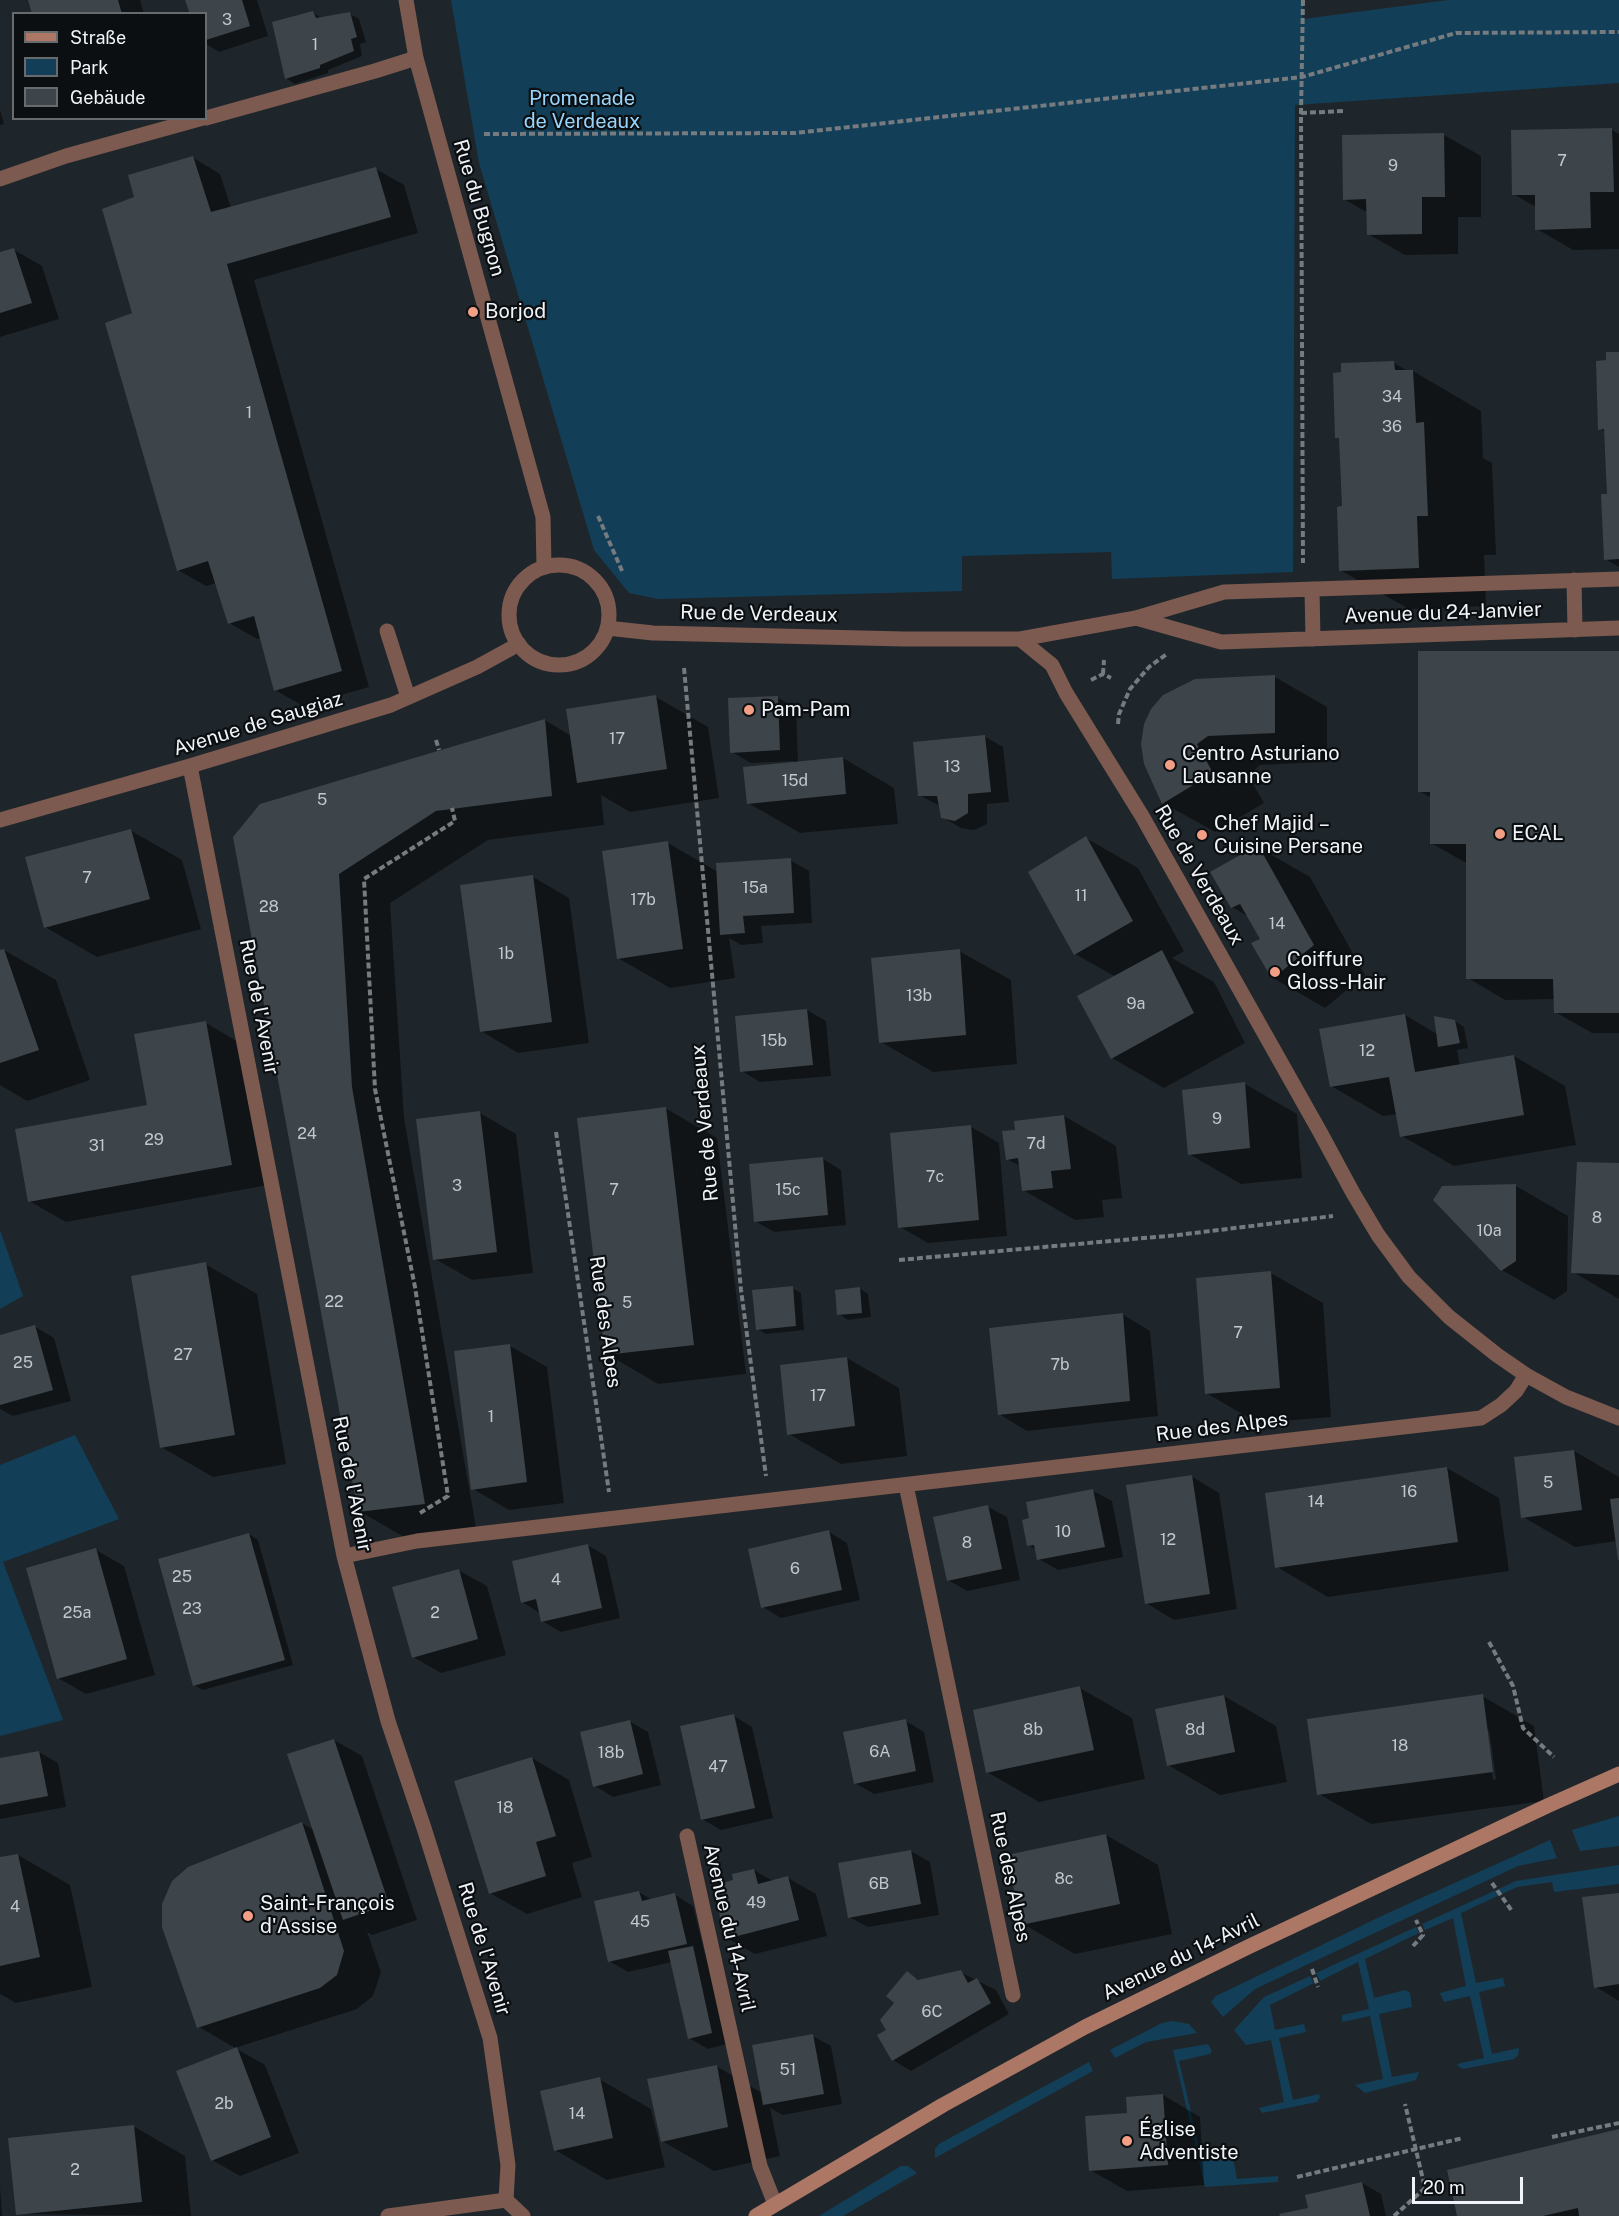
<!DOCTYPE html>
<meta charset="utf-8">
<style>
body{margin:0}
#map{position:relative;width:1619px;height:2216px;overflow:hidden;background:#1f262b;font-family:"Public Sans",sans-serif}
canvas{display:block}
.legend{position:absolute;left:12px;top:12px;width:195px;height:108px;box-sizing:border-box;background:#0c0f11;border:2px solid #676b6d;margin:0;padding:8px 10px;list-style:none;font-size:18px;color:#f0f4f8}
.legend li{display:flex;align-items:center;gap:12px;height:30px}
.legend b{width:30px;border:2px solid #676b6d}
.scale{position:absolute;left:1412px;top:2177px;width:111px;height:27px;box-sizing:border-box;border:3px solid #f0f4f8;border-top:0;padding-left:8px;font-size:18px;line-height:21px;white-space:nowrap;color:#f0f4f8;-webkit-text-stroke:4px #0c0f11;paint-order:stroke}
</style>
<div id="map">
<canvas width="1619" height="2216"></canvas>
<ul class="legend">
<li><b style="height:8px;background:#ad7766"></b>Straße</li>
<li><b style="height:16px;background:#123f57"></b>Park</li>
<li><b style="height:16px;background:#3d454a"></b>Gebäude</li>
</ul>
<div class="scale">20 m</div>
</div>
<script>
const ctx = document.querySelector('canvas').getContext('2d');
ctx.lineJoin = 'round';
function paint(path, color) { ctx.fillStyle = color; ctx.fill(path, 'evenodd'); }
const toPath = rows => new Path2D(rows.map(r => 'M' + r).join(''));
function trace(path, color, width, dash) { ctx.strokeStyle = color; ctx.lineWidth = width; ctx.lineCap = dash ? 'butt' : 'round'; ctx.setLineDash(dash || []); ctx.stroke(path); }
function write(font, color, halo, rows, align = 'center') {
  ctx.font = font + ' "Public Sans",sans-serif'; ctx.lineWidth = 4.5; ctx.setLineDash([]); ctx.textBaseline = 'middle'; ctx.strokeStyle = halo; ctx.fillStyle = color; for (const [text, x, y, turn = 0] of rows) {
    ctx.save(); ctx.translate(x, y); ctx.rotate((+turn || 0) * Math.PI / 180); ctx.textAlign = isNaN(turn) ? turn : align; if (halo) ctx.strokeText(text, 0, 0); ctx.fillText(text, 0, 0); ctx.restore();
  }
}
const green = toPath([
 [451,0,1303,0,1303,19,1448,0,1619,0,1619,83,1295,105,1293,572,1112,579,1111,552,962,556,962,591,658,599,629,593,594,550,479,163],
 [0,1230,23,1296,0,1309],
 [75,1435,119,1519,3,1562,63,1720,0,1736,0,1465],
 [1619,1816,1619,1846,1580,1851,1572,1830],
 [1550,1840,1557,1858,1518,1866,1255,1989,1223,2017,1211,2002,1216,1996,1388,1913],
 [1619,1865,1619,1884,1554,1892,1552,1882,1517,1887,1461,1913,1476,1983,1503,1978,1505,1986,1479,1992,1492,2054,1519,2048,1518,2055,1514,2059,1463,2069,1458,2066,1457,2064,1484,2058,1470,1996,1444,2002,1440,1993,1466,1986,1453,1918,1425,1930,1422,1924,1516,1881],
 [1416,1927,1419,1933,1365,1959,1374,1998,1405,1990,1410,1993,1412,2007,1379,2014,1392,2077,1419,2072,1416,2080,1365,2093,1355,2085,1383,2079,1370,2016,1342,2022,1342,2015,1369,2009,1358,1962,1320,1981,1316,1973],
 [1310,1976,1314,1983,1270,2005,1275,2030,1304,2024,1306,2032,1279,2038,1293,2100,1319,2094,1320,2097,1317,2102,1262,2113,1259,2108,1284,2102,1271,2040,1246,2045,1234,2030,1264,1997],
 [1173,2021,1189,2024,1197,2033,1146,2042,1115,2058,1110,2050,1162,2023],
 [1208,2044,1212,2051,1210,2054,1179,2061,1202,2159,1232,2152,1237,2179,1278,2176,1278,2182,1205,2187,1173,2050],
 [1089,2062,1093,2071,935,2158,935,2149,939,2144],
 [901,2166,908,2166,917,2173,843,2216,819,2216]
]);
const shadow = toPath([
 [29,0,140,0,144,14,33,14],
 [187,0,257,0,268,36,219,52,206,44,206,14],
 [313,13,322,18,350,14,359,19,366,42,360,44,362,56,328,70,328,73,295,84,286,78],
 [0,110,4,124,0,125],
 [1612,130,1619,134,1619,249,1573,250,1537,229,1536,207,1513,194],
 [1444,135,1481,156,1481,217,1458,217,1458,254,1405,255,1368,234,1368,213,1344,199],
 [192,157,220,174,231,208,376,169,404,185,418,233,254,280,369,687,303,706,275,690,261,638,257,639,229,623,217,583,206,586,178,570,134,314,135,198],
 [14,250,42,266,59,319,0,337,0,254],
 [1619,353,1619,567,1605,559,1609,496,1606,432,1600,429,1608,362],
 [1394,363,1408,371,1413,371,1481,411,1483,458,1492,463,1496,555,1484,555,1486,606,1409,609,1340,570,1344,507,1341,439,1337,437,1342,374],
 [1619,652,1619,1033,1592,1033,1555,1012,1555,999,1505,1000,1468,978,1468,864,1431,843,1432,798,1419,791],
 [1275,677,1327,707,1327,762,1260,765,1248,775,1264,803,1215,832,1163,803,1146,763],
 [656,697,708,727,719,798,630,812,601,795,604,825,488,840,390,903,404,1118,477,1533,411,1541,359,1511,234,838,545,720,571,736],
 [777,697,796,708,798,763,843,758,894,788,898,824,800,833,748,803,794,763,794,761,751,763,732,752],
 [984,736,1003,747,1009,802,987,804,987,824,974,830,961,828,942,817,940,806,919,795],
 [130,830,182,860,201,929,97,957,45,927],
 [1086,838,1138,868,1184,951,1172,958,1214,982,1245,1043,1164,1088,1112,1058,1116,977,1075,954],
 [668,843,718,872,790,860,809,871,812,923,761,926,763,943,741,945,729,938,735,978,670,988,618,958],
 [1258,847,1310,877,1365,975,1325,1008,1273,978,1262,940,1249,917,1232,907],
 [533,877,569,898,589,1043,518,1053,481,1031],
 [4,950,56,980,90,1080,27,1101,0,1085,0,952],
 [959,951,1011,980,1017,1064,933,1072,881,1042],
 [807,1010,826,1021,831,1076,760,1082,742,1071],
 [1405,1015,1437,1034,1455,1021,1464,1027,1468,1048,1457,1050,1460,1066,1514,1056,1565,1086,1576,1145,1454,1166,1402,1136,1398,1114,1383,1116,1331,1086],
 [206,1023,242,1044,268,1185,66,1222,29,1201,148,1106],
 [1245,1084,1297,1114,1302,1178,1241,1184,1189,1154],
 [665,1108,717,1138,746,1374,658,1384,607,1354],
 [480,1113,516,1134,533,1273,472,1280,435,1259],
 [1064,1116,1116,1146,1122,1198,1102,1200,1104,1217,1075,1220,1023,1190,1020,1166,1007,1159,1017,1131],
 [971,1127,999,1143,1007,1236,928,1243,900,1227],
 [823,1159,841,1170,846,1225,774,1232,755,1221],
 [1619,1164,1619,1299,1573,1272],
 [1516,1186,1568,1216,1567,1291,1554,1300,1502,1270],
 [205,1264,257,1294,286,1464,213,1477,161,1447],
 [1271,1273,1323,1303,1331,1417,1258,1423,1206,1393],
 [792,1288,801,1293,804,1330,766,1334,757,1329],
 [859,1288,868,1294,871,1317,848,1320,839,1314],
 [1122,1314,1150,1331,1158,1416,1027,1431,999,1414],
 [35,1327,54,1338,71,1401,13,1416,0,1409,0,1337],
 [510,1346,547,1367,564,1503,509,1510,473,1489],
 [847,1358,899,1388,907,1456,841,1464,789,1434],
 [1574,1451,1619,1477,1619,1560,1617,1541,1575,1547,1523,1517],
 [1447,1468,1499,1498,1509,1571,1328,1597,1277,1567],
 [1191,1476,1219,1493,1237,1609,1174,1620,1146,1603],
 [1093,1491,1112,1501,1123,1557,1058,1570,1039,1559,1037,1550,1028,1545],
 [988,1507,1007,1517,1020,1580,967,1591,948,1580],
 [829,1532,847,1543,860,1600,781,1618,763,1607],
 [249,1534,258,1540,293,1665,203,1690,194,1685],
 [587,1545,606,1556,620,1618,561,1632,542,1621,540,1613,522,1602],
 [96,1550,124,1566,155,1675,86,1694,58,1678],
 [458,1570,487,1586,506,1655,441,1673,413,1657],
 [1080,1688,1132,1718,1145,1779,1039,1802,987,1772],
 [1224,1696,1276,1726,1287,1782,1220,1795,1168,1765],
 [1482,1696,1534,1726,1544,1801,1371,1824,1319,1794],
 [1486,1730,1489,1730,1496,1779,1493,1780],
 [734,1716,752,1727,773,1818,721,1830,702,1819],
 [629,1721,648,1732,661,1785,613,1797,595,1786],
 [906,1721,924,1732,934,1782,874,1794,855,1783],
 [334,1740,362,1756,417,1920,372,1935,367,1932,381,1972,373,1996,357,2009,235,2048,265,2065,299,2153,240,2176,212,2160,237,2049,199,2027,302,1823,314,1830],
 [39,1752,58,1763,66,1807,0,1819,0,1760],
 [532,1758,569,1780,592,1857,572,1863,582,1897,527,1914,490,1893],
 [1106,1835,1158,1865,1172,1934,1075,1954,1023,1924],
 [911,1851,930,1862,939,1915,868,1927,849,1917],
 [18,1855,70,1885,92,1987,16,2003,0,1994,0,1859],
 [754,1870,773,1881,788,1878,816,1894,827,1936,755,1954,727,1938,734,1881],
 [639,1892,652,1900,675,1895,693,1906,705,1954,712,1958,730,2043,708,2049,689,2038,672,1962,628,1972,609,1961],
 [1619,1894,1619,2001,1596,1987],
 [960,1972,996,1990,1009,2014,911,2071,893,2060,888,2031,907,1973,921,1981],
 [813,2036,831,2046,842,2104,783,2115,770,2108,780,2156,714,2171,662,2141,716,2066,762,2093],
 [599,2079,651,2109,665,2167,607,2180,555,2150],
 [1163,2095,1200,2117,1204,2185,1127,2191,1090,2170,1129,2115],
 [133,2126,185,2156,191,2216,17,2214],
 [1619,2131,1619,2216,1459,2216],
 [1362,2183,1381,2194,1386,2216,1281,2216,1310,2209],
 [0,2186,2,2216,0,2216]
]);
const building = toPath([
 [28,0,118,0,122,14,32,14],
 [185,0,242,0,250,26,206,40,206,14,190,14],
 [313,11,316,18,350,12,357,37,351,39,354,51,320,65,320,68,285,79,272,22],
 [1612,128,1614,192,1590,192,1591,228,1535,230,1535,195,1512,195,1511,130],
 [1444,133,1445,197,1422,197,1422,234,1367,235,1366,199,1343,200,1342,135],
 [193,156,211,212,376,167,391,217,227,264,342,671,274,691,254,616,228,624,208,561,177,571,105,323,132,313,102,209,134,197,128,175],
 [14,248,32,303,0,313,0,252],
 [1606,352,1619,352,1619,559,1604,560,1601,494,1607,494,1604,429,1598,430,1596,361,1606,360],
 [1394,361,1395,370,1413,370,1416,423,1424,422,1428,516,1417,516,1419,568,1339,571,1337,507,1342,506,1339,438,1335,438,1333,373,1341,372,1341,363],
 [1418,651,1619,651,1619,1013,1554,1013,1553,979,1466,979,1466,844,1430,844,1430,792,1418,792],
 [1275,675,1275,733,1208,736,1197,744,1213,773,1162,804,1144,764,1141,744,1144,724,1151,709,1163,695,1195,679],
 [656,695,667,769,577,783,566,709],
 [778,696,780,750,730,753,728,698],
 [545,719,552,796,436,811,339,874,352,1087,425,1504,358,1512,233,837,260,804],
 [985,735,991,792,968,794,968,813,955,821,941,818,937,796,918,796,913,742],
 [843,757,846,794,747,804,743,767],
 [131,829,150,899,44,928,25,857],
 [1086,836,1133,921,1074,955,1028,872],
 [668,841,683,949,617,959,602,851],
 [1258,845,1314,945,1272,979,1251,943,1260,939,1240,904,1231,908,1210,872],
 [791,858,794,913,743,916,745,933,720,935,716,863],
 [533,875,552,1022,480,1032,460,885],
 [4,949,39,1050,0,1063,0,950],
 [960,949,966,1035,879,1043,871,958],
 [1162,950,1194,1013,1111,1059,1077,996],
 [807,1009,813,1065,740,1072,735,1016],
 [1405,1014,1415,1072,1514,1055,1524,1115,1400,1137,1389,1077,1330,1087,1319,1029],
 [1434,1016,1455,1020,1460,1043,1438,1047],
 [206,1021,232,1165,28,1202,15,1129,147,1105,134,1034],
 [1245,1082,1250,1148,1188,1155,1182,1090],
 [666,1107,694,1345,605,1355,577,1118],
 [480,1111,497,1252,433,1260,416,1119],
 [1064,1115,1071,1169,1051,1171,1053,1188,1022,1191,1018,1158,1006,1160,1002,1131,1015,1130,1014,1121],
 [971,1125,979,1220,898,1228,890,1133],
 [823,1157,828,1215,754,1222,749,1164],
 [1577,1162,1619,1163,1619,1275,1571,1273],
 [1516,1184,1516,1261,1501,1271,1433,1200,1442,1186],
 [206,1262,235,1435,160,1448,131,1276],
 [1271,1271,1280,1388,1205,1394,1196,1278],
 [793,1286,796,1326,756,1330,752,1290],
 [860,1287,862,1313,837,1315,835,1290],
 [1123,1313,1130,1401,998,1415,989,1328],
 [35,1325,53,1390,0,1405,0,1335],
 [510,1344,527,1482,471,1490,454,1351],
 [847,1357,855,1426,787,1435,780,1365],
 [1574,1450,1582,1510,1521,1518,1514,1457],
 [1447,1467,1458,1542,1275,1568,1265,1493],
 [1192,1475,1210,1594,1145,1604,1126,1485],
 [1093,1489,1105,1547,1037,1560,1034,1545,1027,1546,1022,1520,1029,1518,1026,1502],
 [1619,1498,1619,1560,1618,1560,1610,1499],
 [988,1505,1002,1569,947,1581,933,1517],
 [829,1530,842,1590,761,1608,748,1549],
 [249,1533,285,1660,193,1686,158,1559],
 [588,1544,602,1608,541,1622,536,1599,521,1603,512,1561],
 [96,1548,127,1659,57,1679,26,1568],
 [459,1569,478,1639,412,1658,392,1587],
 [1080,1686,1094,1750,986,1773,973,1710],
 [1483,1694,1493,1772,1317,1795,1307,1719],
 [1224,1695,1235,1752,1167,1766,1155,1709],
 [734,1714,755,1808,701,1820,680,1726],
 [906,1719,916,1771,854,1784,843,1732],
 [630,1720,643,1774,593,1787,580,1732],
 [334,1739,389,1904,343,1920,287,1754],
 [39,1751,48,1796,0,1805,0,1758],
 [532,1757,556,1836,536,1842,546,1876,489,1894,454,1781],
 [302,1822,344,1951,337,1975,320,1988,197,2028,162,1927,162,1904,172,1881,188,1867],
 [1106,1834,1120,1904,1021,1925,1007,1855],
 [911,1850,921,1904,848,1918,838,1863],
 [18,1854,40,1957,0,1966,0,1857],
 [754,1869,758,1884,788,1876,799,1920,726,1939,712,1886,733,1880,732,1874],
 [639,1891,642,1901,675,1893,687,1944,608,1962,594,1901],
 [1619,1893,1619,1984,1594,1988,1582,1897],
 [693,1946,712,2033,688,2039,668,1951],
 [961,1970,968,1983,977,1978,991,2003,892,2061,877,2035,886,2030,880,2020,894,2003,886,1996,907,1971,918,1980],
 [813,2034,824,2094,763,2105,752,2045],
 [237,2047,271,2137,211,2161,176,2071],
 [717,2065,728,2127,661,2142,647,2079],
 [600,2077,613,2138,554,2151,540,2091],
 [1163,2094,1168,2165,1089,2171,1085,2116,1127,2113,1126,2097],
 [134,2125,142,2202,16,2215,8,2138],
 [1619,2129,1619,2216,1579,2216,1578,2208,1543,2216,1457,2216,1447,2170],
 [1362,2182,1370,2216,1280,2216,1279,2214,1308,2208,1305,2195]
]);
const path = toPath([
 [1303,0,1301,113,1303,563],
 [1301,113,1344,111],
 [484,134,795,133,1302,77,1456,33,1619,32],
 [598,516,623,573],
 [684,668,741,1290,766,1476],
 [1103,674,1104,660],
 [1091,680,1103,674,1111,678],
 [1118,724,1119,714,1130,689,1149,667,1167,654],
 [436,740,439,750],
 [556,1132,609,1492],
 [899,1260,1178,1235,1333,1216],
 [420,1513,448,1496,415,1287,375,1089,364,879,455,821,452,808],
 [1489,1642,1513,1686,1523,1728,1554,1757],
 [1492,1883,1512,1911],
 [1413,1946,1423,1935,1416,1920],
 [1312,1969,1318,1987],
 [1552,2137,1619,2123],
 [1297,2177,1463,2138],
 [1394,2216,1425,2188,1405,2104]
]);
const service = toPath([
 [387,631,408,697]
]);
const minor = toPath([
 [206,118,375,71,416,58],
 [0,179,66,156,203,118],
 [190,766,344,1556,388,1721,424,1828,490,2038,508,2165,506,2200],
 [0,820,190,766,391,705,477,667,519,644],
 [906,1485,1013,1995],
 [344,1556,417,1541,1481,1418,1501,1405,1516,1391,1526,1375],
 [687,1836,760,2166,775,2204],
 [388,2216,506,2200,523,2216]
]);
const tertiary = toPath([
 [406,0,416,58,543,517,544,567],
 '509 615a50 50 0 1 1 100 0a50 50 0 1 1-100 0Z',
 [1574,580,1575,630],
 [1312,589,1313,639],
 [1136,618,1221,642,1619,628],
 [607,628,653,633,904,639,1020,639,1136,618,1224,592,1619,579],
 [1020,639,1052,665,1066,693,1142,816,1320,1132,1353,1193,1378,1235,1409,1277,1449,1317,1497,1355,1526,1375,1566,1397,1619,1418]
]);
const secondary = toPath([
 [756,2216,943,2105,1085,2027,1250,1946,1547,1806,1619,1774]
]);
const markers = [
 [473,312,6,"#f39f85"],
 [749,710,6,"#f39f85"],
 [1170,765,6,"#f39f85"],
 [1500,834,6,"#f39f85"],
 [1202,835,6,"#f39f85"],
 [1275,972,6,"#f39f85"],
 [248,1916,6,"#f39f85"],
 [1127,2141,6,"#f39f85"]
];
const numberNames = [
 ["3",227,20],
 ["1",315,45],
 ["7",1562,161],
 ["9",1393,166],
 ["34",1392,397],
 ["1",249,413],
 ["36",1392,427],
 ["17",617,739],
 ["13",952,767],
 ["15d",795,781],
 ["5",322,800],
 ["7",87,878],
 ["15a",755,888],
 ["11",1081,896],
 ["17b",643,900],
 ["28",269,907],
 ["14",1277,924],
 ["1b",506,954],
 ["13b",919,996],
 ["9a",1136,1004],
 ["15b",774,1041],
 ["12",1367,1051],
 ["9",1217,1119],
 ["24",307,1134],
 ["29",154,1140],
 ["7d",1036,1144],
 ["31",97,1146],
 ["7c",935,1177],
 ["3",457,1186],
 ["7",614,1190],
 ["15c",788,1190],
 ["8",1597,1218],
 ["10a",1489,1231],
 ["22",334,1302],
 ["5",627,1303],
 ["7",1238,1333],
 ["27",183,1355],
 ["25",23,1363],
 ["7b",1060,1365],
 ["17",818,1396],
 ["1",491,1417],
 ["5",1548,1483],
 ["16",1409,1492],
 ["14",1316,1502],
 ["10",1063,1532],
 ["12",1168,1540],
 ["8",967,1543],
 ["6",795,1569],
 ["25",182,1577],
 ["4",556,1580],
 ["23",192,1609],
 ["25a",77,1613],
 ["2",435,1613],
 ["8b",1033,1730],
 ["8d",1195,1730],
 ["18",1400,1746],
 ["6A",880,1752],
 ["18b",611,1753],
 ["47",718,1767],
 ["18",505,1808],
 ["8c",1064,1879],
 ["6B",879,1884],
 ["49",756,1903],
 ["4",15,1907],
 ["45",640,1922],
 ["6C",932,2012],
 ["51",788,2070],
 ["2b",224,2104],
 ["14",577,2114],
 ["2",75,2170]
];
const parkNames = [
 ["Promenade",582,99],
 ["de Verdeaux",582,122]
];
const streetNames = [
 ["Rue du Bugnon",479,208,74],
 ["Avenue du 24-Janvier",1443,613,-2],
 ["Rue de Verdeaux",759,614,1],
 ["Avenue de Saugiaz",258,724,-17],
 ["Rue de Verdeaux",1199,875,60],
 ["Rue de l'Avenir",259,1007,79],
 ["Rue de Verdeaux",705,1123,-95],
 ["Rue des Alpes",605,1322,82],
 ["Rue des Alpes",1222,1427,-7],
 ["Rue de l'Avenir",352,1484,79],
 ["Rue des Alpes",1010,1877,78],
 ["Avenue du 14-Avril",729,1928,77],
 ["Rue de l'Avenir",484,1949,73],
 ["Avenue du 14-Avril",1181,1957,-26]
];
const poiNames = [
 ["Borjod",485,312],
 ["Pam-Pam",761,710],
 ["Centro Asturiano",1182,754],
 ["Lausanne",1182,777],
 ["Chef Majid –",1214,824],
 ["Cuisine Persane",1214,847],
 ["ECAL",1512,834],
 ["Coiffure",1287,960],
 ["Gloss-Hair",1287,983],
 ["Saint-François",260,1904],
 ["d'Assise",260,1927],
 ["Église",1139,2130],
 ["Adventiste",1139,2153]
];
paint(green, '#123f57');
paint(shadow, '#0007');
paint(building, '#3d454a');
trace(path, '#757b7f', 4, [6, 3]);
trace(service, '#7c5a4f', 15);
trace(minor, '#7c5a4f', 15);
trace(tertiary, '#7c5a4f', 15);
trace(secondary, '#ad7766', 15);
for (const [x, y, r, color] of markers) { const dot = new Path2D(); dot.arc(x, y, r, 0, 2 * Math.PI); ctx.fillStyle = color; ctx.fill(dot); trace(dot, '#0c0f11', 2); }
write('16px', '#c3c8cc', null, numberNames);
write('20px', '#98d5fc', '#0c0f11', parkNames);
write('20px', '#f0f4f8', '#0c0f11', streetNames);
write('20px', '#f0f4f8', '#0c0f11', poiNames, 'left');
</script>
